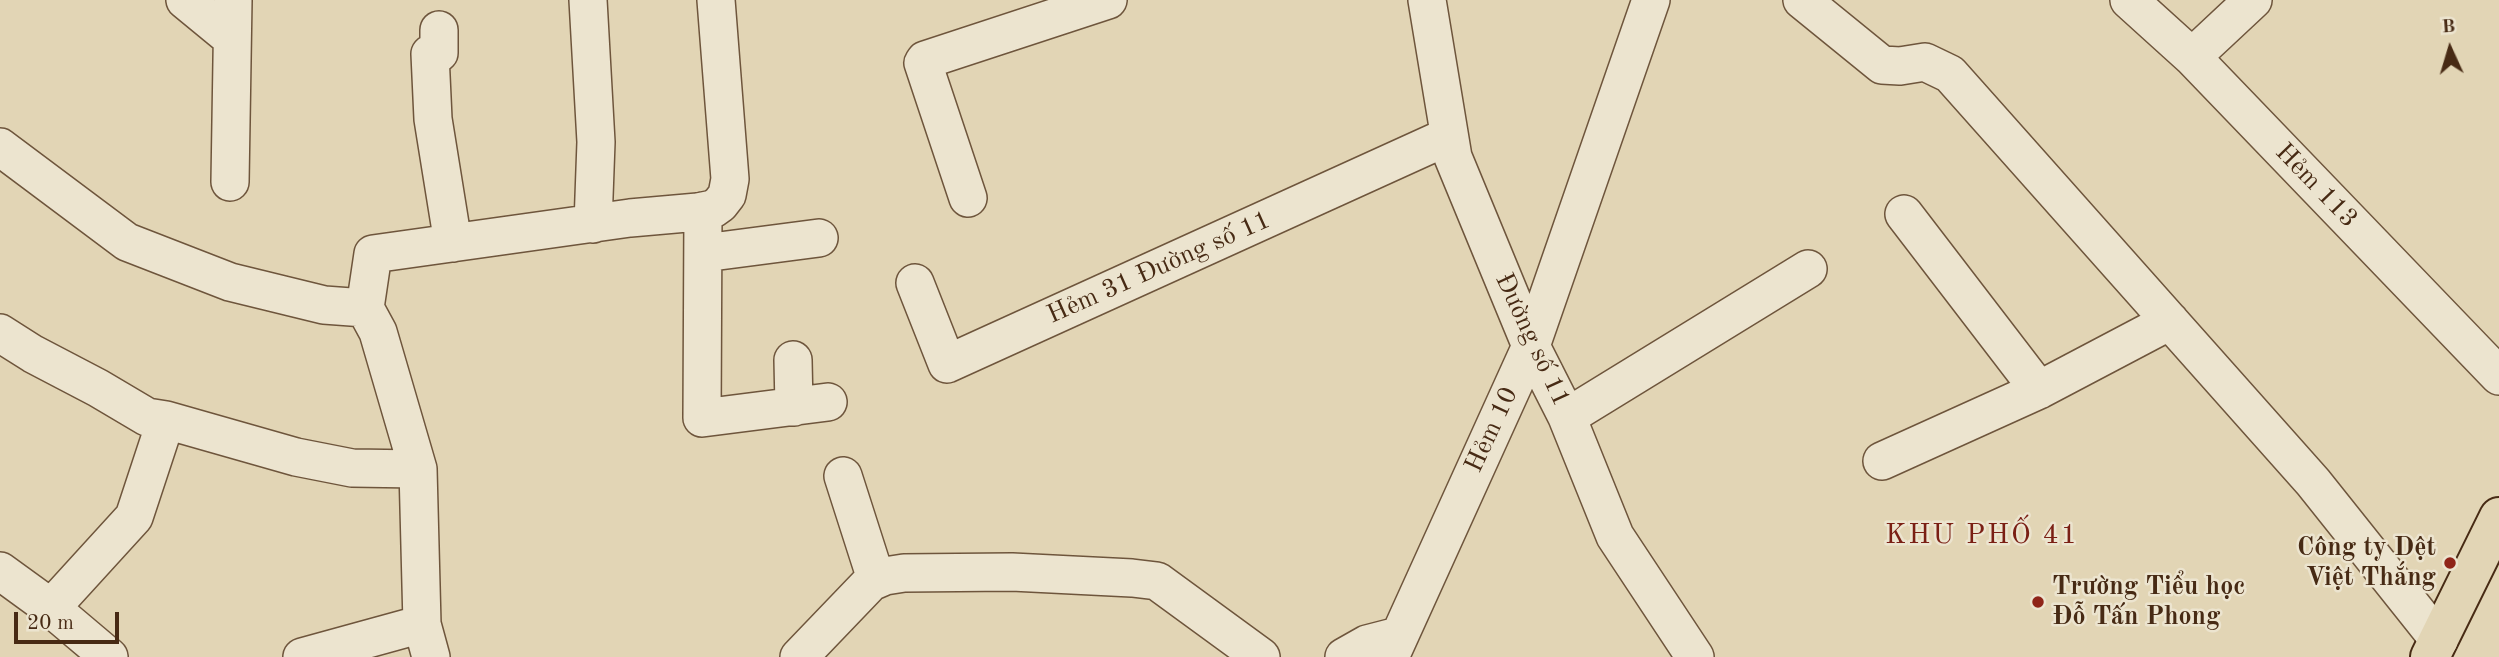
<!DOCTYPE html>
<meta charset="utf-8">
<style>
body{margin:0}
#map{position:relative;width:2499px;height:657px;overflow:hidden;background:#e2d5b5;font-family:"Old Standard TT",serif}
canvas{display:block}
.north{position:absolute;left:2415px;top:14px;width:70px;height:70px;-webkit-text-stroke:5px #ece4cf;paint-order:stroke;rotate:356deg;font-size:19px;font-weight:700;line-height:28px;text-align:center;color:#472a14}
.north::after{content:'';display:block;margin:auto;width:24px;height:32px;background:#472a14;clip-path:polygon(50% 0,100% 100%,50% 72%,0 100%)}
.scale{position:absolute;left:14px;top:612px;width:105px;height:32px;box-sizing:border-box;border:4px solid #472a14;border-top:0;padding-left:9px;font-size:21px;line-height:24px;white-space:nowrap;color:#472a14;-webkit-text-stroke:5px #ece4cf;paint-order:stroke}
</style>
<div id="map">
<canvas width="2499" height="657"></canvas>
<div class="north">B</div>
<div class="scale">20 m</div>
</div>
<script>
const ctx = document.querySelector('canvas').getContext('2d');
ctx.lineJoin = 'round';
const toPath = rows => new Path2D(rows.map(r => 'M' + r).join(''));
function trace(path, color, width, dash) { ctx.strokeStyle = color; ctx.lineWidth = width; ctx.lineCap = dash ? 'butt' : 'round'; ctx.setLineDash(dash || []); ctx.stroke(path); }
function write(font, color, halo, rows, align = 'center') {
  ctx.font = font + ' "Old Standard TT",serif'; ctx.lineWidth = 5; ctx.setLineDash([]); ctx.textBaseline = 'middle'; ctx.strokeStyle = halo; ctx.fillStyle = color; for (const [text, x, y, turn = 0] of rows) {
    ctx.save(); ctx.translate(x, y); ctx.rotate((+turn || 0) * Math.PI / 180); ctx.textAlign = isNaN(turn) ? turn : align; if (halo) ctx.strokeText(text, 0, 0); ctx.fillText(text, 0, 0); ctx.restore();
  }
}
const minor = toPath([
 [185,0,230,37],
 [588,0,596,142,593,224],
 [1427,0,1453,157,1531,346,1567,417,1615,536,1695,657],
 [1802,0,1882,65,1900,66,1925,62,1950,74,2313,482,2439,640],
 [2129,0,2192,57,2499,376],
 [439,30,439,53,430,54,433,119,453,243],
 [2192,57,2253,0],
 [0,147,127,242,230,282,324,305,365,308],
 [230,182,233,0],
 [968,198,923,63,925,60,1108,0],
 [703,211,702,418,828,402],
 [1904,214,2039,390],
 [704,253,819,238],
 [915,283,947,364,1449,136],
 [0,333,33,354,98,388,147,417,166,420,296,457,352,468,418,469],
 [793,360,794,407],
 [1567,417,1808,269],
 [1882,461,2039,390,2170,321],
 [843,476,876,579],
 [0,571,51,608,109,657],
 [51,608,134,517,166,420],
 [302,657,422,624],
 [431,657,422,624,418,469,378,332,365,308,373,254,630,218,698,212,713,209,720,204,727,195,730,179,716,0],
 [799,657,871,582,885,576,904,573,1012,572,1132,578,1157,581,1261,657],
 [1344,657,1367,644,1398,636],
 [1390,657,1531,346,1651,0]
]);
const major = toPath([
 [2430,657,2499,517]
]);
const markers = [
 [2450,563,7,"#8f2418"],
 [2038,602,7,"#8f2418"]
];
const streetNames = [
 ["Hẻm 113",2316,186,46],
 ["Hẻm 31 Đường số 11",1159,268,-24],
 ["Đường số 11",1532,340,65],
 ["Hẻm 10",1492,430,-65]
];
const poiNames = [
 ["Công ty Dệt",2436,548],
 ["Việt Thắng",2436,578],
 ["Trường Tiểu học",2052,587,"left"],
 ["Đỗ Tấn Phong",2052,617,"left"]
];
const neighbourhoodNames = [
 ["KHU PHỐ 41",1982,536]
];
trace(minor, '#6e553c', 40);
trace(major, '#472a14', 42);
trace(minor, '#ece4cf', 37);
trace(major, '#e2d5b5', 38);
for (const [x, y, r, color] of markers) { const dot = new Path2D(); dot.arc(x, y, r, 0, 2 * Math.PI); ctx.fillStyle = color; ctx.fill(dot); trace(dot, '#ece4cf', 2.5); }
write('26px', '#472a14', '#ece4cf', streetNames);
write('bold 26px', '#472a14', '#ece4cf', poiNames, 'right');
ctx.letterSpacing = '2px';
write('28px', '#7a1f14', '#ece4cf', neighbourhoodNames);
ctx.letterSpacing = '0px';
</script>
